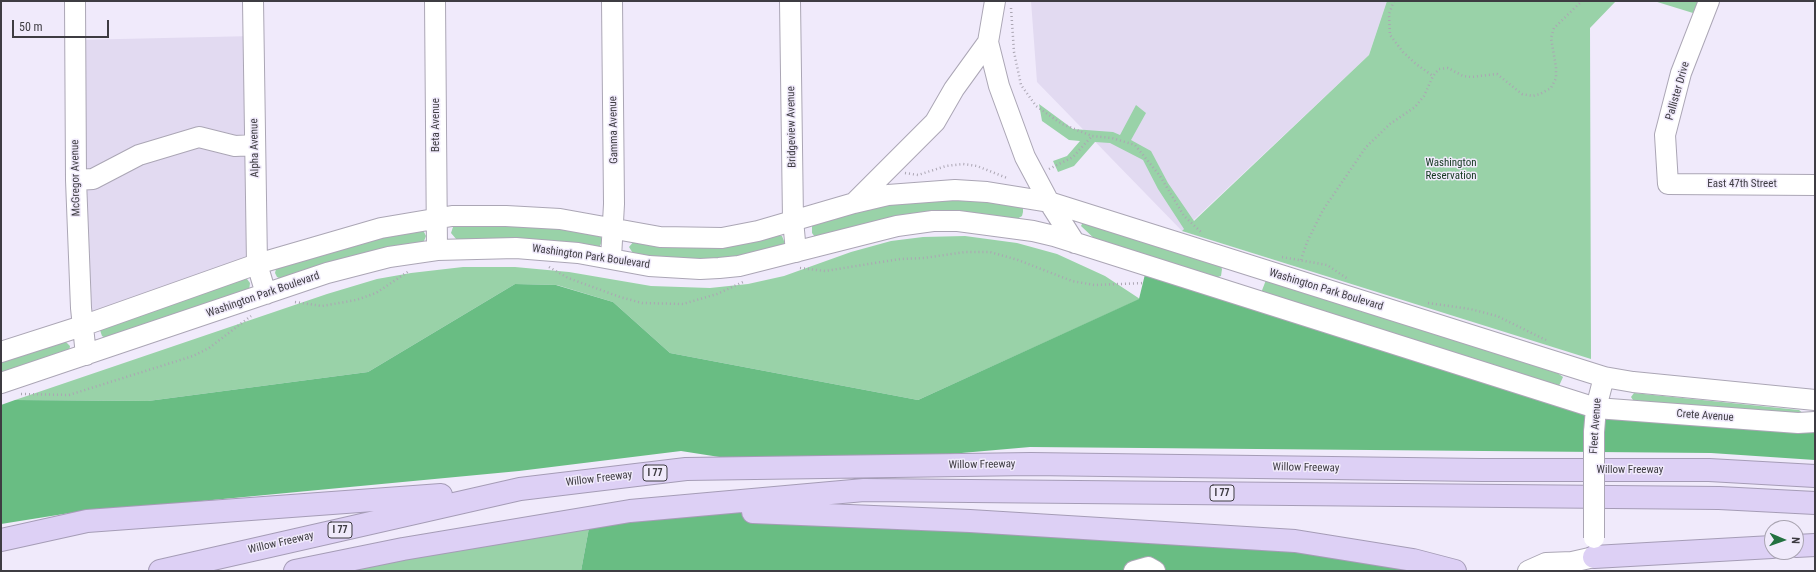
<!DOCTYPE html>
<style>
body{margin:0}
#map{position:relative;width:1816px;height:572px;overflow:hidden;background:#f0eafb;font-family:"Roboto Condensed",sans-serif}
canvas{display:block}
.frame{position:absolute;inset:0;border:2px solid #3e3c42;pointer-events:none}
.north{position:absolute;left:1764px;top:520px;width:40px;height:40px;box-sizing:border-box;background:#f0eafb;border:1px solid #a9a4b1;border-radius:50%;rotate:92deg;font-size:11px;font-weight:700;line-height:16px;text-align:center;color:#3e3c42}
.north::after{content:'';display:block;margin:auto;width:14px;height:18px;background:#237140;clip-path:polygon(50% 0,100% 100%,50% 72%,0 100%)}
.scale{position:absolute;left:12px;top:20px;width:97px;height:18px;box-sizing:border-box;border:2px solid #3e3c42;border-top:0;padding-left:5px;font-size:12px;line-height:14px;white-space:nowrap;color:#3e3c42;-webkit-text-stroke:3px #f0eafb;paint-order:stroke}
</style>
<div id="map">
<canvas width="1816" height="572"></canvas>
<div class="frame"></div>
<div class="north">N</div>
<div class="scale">50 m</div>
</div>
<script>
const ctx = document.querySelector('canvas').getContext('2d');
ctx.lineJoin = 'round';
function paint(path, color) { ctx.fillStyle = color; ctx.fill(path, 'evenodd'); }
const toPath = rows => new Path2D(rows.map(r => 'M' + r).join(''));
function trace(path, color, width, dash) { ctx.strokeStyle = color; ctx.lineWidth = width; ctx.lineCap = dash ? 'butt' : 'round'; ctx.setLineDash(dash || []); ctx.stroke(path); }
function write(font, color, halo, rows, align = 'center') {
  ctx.font = font + ' "Roboto Condensed",sans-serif'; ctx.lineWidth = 3; ctx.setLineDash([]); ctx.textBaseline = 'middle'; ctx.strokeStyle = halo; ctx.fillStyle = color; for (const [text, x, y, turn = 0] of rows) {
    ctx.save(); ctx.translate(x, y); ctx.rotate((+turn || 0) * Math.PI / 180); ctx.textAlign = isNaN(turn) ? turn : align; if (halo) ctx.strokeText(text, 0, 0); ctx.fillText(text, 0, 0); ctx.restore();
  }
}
const built = toPath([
 [1031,1,1387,1,1369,55,1182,231,1037,82],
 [254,36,257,264,82,326,75,40]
]);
const green = toPath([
 [1387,1,1616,1,1590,28,1591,359,1182,231,1184,229,1158,189,1143,160,1110,143,1095,142,1074,166,1058,172,1053,161,1067,156,1080,141,1069,140,1042,121,1039,104,1073,129,1113,132,1120,135,1136,105,1146,113,1131,140,1151,151,1168,183,1194,221,1369,55],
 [1654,1,1698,1,1693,13],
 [925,198,991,199,1023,208,1023,212,1022,216,1017,219,967,213,815,237,812,233,812,226,815,223,878,205],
 [1083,222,1220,265,1222,269,1221,276,1212,279,1099,243,1081,226],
 [458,224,553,226,601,235,602,241,600,246,595,248,457,240,451,233,453,227],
 [423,230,426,236,424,241,421,244,283,280,277,277,275,273,276,269,351,241],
 [777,235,782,236,784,241,784,245,759,255,694,261,634,255,629,247,635,240],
 [965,236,1017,243,1057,254,1105,276,1140,299,918,400,670,353,613,302,557,285,515,284,368,372,148,401,15,400,327,294,377,279,411,273,463,267,515,267,569,272,651,286,710,288,748,284,784,276,851,252,891,241,923,237],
 [241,278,247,279,250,283,249,291,109,340,102,336,100,330],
 [1266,280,1552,369,1563,377,1559,386,1261,293],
 [65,341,70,346,69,352,1,377,1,360],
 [1634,393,1799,410,1804,414,1802,419,1633,400,1631,397],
 [591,517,581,571,341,571]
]);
const forest = toPath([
 [1147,266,1573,402,1815,422,1815,460,1711,453,1030,447,790,468,681,451,519,471,149,506,95,509,1,524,1,405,15,400,148,401,368,372,515,284,556,285,613,302,670,353,918,400,1139,299],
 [630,511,784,512,1295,541,1455,571,581,571,591,517]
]);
const path = toPath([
 [1394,1,1389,14,1390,35,1403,52,1416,64,1433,76],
 [1011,8,1014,52,1021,85,1036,106,1062,124,1092,136,1112,138,1135,145,1160,176,1184,216,1202,233],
 [1049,169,1073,157,1092,136],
 [905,173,918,175,946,166,963,164,977,166,1007,178],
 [1282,257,1327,265,1348,279],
 [1301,260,1307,242,1323,210,1366,147,1390,124,1415,107,1424,96,1433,76,1439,69,1448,68,1463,76,1471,77,1497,74,1522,94,1533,96,1540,94,1551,88,1556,78,1556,67,1551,38,1554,28,1582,1],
 [549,267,568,278,620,297,642,303,683,304,717,294,743,282],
 [800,268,825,271,900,259,924,258,965,252,990,252,1018,260,1072,281,1094,285,1145,283],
 [295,302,322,306,356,300,376,293,409,271],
 [1428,303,1470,309,1497,316,1546,340],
 [21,394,69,395,193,356,209,348,251,316]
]);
const minor = toPath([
 [75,1,76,180,81,308,86,355],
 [253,1,257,264,266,294],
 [435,1,437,250],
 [790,1,793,220,796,252],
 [1709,1,1681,73,1665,135,1668,184,1815,185],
 [988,42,999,86,1025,157,1049,202,1075,243],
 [76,180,93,179,139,155,199,137,235,146,255,145],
 [854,203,935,122,954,89,988,42,995,1],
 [611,258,614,204,612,1],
 [1,352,82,326,257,264,381,228,452,216,506,216,560,219,660,237,722,238,758,231,854,203,888,195,955,190,987,192,1049,202,1604,377,1633,382,1815,400],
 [1,383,327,273,389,257,437,250,516,248,578,253,649,266,700,269,719,268,739,266,897,226,933,221,958,221,1033,231,1054,236,1596,408,1798,423,1815,422],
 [1594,432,1596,408,1604,377],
 [1134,571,1148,567,1155,571],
 [1528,571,1546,563,1572,562,1594,557]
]);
const highway = toPath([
 [753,512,970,521,1295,541,1413,560,1455,571],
 [1,540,87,521,441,495],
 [1796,546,1815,545],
 [1594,557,1772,547],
 [160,571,520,489,686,469,1031,464,1482,470,1709,470,1815,476],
 [295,571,403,549,630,511,864,490,1719,498,1815,503]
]);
const minorBridge = toPath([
 [1594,538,1594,432]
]);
const shields = [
 [655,473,24],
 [1222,493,24],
 [340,530,24]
];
const shieldNames = [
 ["I 77",655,473],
 ["I 77",1222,493],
 ["I 77",340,530]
];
const streetNames = [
 ["Pallister Drive",1678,91,-74],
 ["Beta Avenue",436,125,-90],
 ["Bridgeview Avenue",792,127,-91],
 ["Gamma Avenue",614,130,-91],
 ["Alpha Avenue",255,148,-91],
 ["McGregor Avenue",76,178,-91],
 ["East 47th Street",1742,184],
 ["Washington Park Boulevard",591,257,8],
 ["Washington Park Boulevard",1326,290,17],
 ["Washington Park Boulevard",263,295,-19],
 ["Crete Avenue",1705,416,4],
 ["Fleet Avenue",1596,426,-86],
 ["Willow Freeway",982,465,-1],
 ["Willow Freeway",1306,468,1],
 ["Willow Freeway",1630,470],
 ["Willow Freeway",599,479,-7],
 ["Willow Freeway",281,543,-13]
];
const parkNames = [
 ["Washington",1451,163],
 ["Reservation",1451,176]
];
paint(built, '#e2daf1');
paint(green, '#99d2a8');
paint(forest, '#69bd83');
trace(minor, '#aba6b5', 22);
trace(highway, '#a59cb6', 24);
trace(path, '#aba6b3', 2.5, [1, 3]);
trace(minor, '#fff', 20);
trace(highway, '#ddd0f5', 22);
trace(minorBridge, '#aba6b5', 22, []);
trace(minorBridge, '#fff', 20);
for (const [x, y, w] of shields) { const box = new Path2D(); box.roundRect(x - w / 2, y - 8, w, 16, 3); ctx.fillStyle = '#f0eafb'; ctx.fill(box); trace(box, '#3e3c42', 1); }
write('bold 10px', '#3e3c42', null, shieldNames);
write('11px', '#3e3c42', '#f0eafb', streetNames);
write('11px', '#143820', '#f0eafb', parkNames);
</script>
